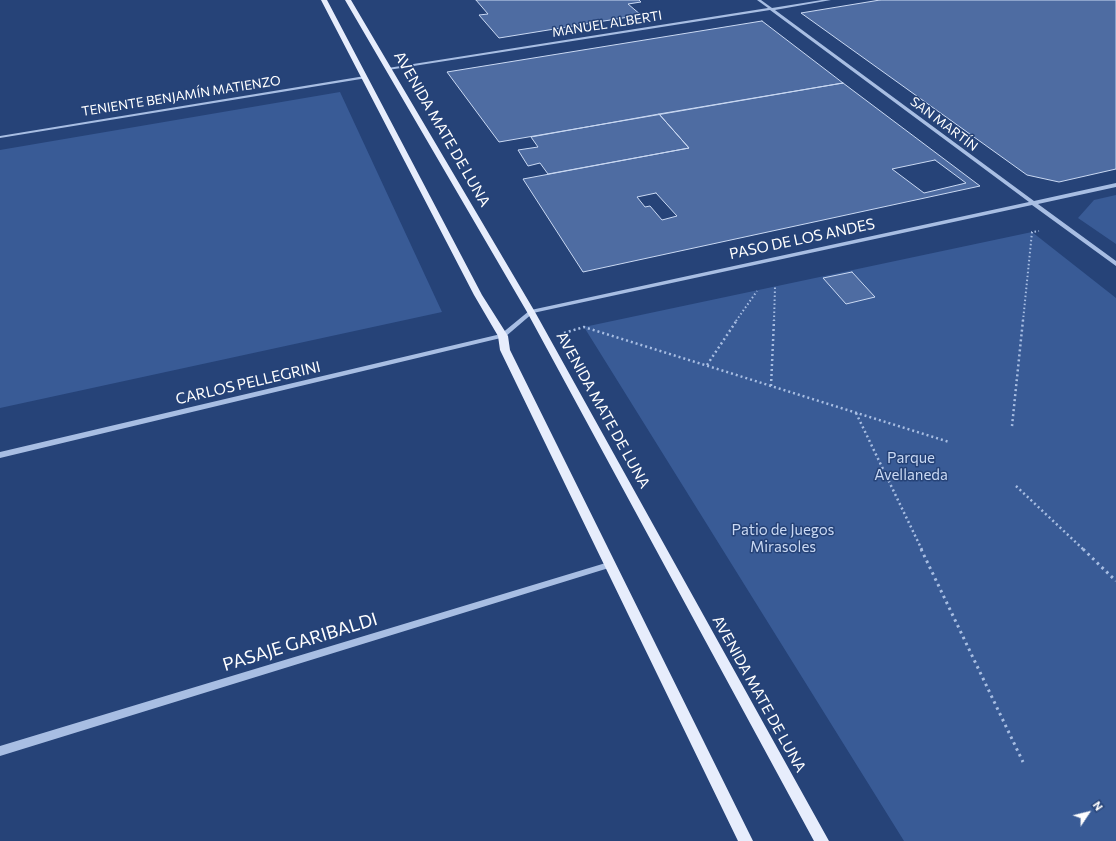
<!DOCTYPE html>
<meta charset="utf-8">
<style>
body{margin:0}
#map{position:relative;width:1116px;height:841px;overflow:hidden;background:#264378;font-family:Commissioner,sans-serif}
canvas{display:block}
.north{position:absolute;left:1068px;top:793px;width:40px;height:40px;-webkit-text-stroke:3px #264378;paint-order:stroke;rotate:55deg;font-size:11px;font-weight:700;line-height:16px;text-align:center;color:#fff}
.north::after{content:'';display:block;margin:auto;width:14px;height:18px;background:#fff;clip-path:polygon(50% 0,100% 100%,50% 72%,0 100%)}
</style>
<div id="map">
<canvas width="1116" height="841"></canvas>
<div class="north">N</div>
</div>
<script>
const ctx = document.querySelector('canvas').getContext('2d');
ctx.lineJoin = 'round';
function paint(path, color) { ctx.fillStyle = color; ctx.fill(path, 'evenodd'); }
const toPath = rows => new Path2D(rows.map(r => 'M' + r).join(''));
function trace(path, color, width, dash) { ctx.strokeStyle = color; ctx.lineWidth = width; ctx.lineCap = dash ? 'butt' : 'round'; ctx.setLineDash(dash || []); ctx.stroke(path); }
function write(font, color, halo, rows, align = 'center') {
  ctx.font = font + ' Commissioner,sans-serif'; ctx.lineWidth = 3; ctx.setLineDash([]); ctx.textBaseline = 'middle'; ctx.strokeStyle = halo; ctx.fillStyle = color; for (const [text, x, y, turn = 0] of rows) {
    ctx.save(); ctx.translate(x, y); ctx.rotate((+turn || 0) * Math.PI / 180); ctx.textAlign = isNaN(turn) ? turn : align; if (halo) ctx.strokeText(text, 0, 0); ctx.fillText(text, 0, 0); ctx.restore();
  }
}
const green = toPath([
 [340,92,442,312,0,408,0,150],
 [1116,195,1116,244,1078,218,1094,200],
 [1032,232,1116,298,1116,841,904,841,584,327]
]);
const building = toPath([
 [476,0,639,0,641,2,628,4,641,15,499,38,479,15,488,14,476,0],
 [880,0,1116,0,1116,169,1059,182,1027,175,801,13,880,0],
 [762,21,843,83,499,142,447,72,762,21],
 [843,83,980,186,583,272,523,179,689,148,659,114,843,83],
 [659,114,689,148,548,174,540,163,528,166,518,150,538,147,531,137,659,114],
 [935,160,966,183,924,193,892,169,935,160],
 [656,193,666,204,677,216,662,220,650,206,645,207,637,197,656,193],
 [852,272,875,297,846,304,823,278,852,272]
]);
const pathFar2 = toPath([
 [736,321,757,291],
 [774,321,775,287],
 [1023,321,1032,232,1039,231]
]);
const pathFar1 = toPath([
 [564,333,584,327,949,442],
 [707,365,737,320],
 [771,386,774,320],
 [856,413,922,550],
 [1012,426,1023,320],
 [1016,486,1084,550]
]);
const path = toPath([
 [921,549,1023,762],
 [1083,549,1116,581]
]);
const minor = toPath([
 [757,0,761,0,772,8,822,0,831,0,775,10,1034,201,1116,183,1116,187,1038,204,1116,261,1116,266,1032,205,533,313,505,337,0,458,0,452,501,334,529,311,531,310,1029,202,770,10,388,70,386,69,388,68,768,8,757,0],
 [365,76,367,77,367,78,0,138,0,136,365,76],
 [609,562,612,563,613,565,612,567,0,756,0,746,609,562]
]);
const major = toPath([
 [321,0,327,0,482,295,508,336,510,350,753,841,738,841,500,350,498,336,474,295,321,0],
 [345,0,351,0,535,312,829,841,814,841,527,312,345,0]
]);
const farStreetnames = [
 ["MANUEL ALBERTI",607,24,-9],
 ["TENIENTE BENJAMÍN MATIENZO",181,96,-9],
 ["SAN MARTÍN",944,124,37]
];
const streetNames = [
 ["AVENIDA MATE DE LUNA",442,129,60],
 ["PASO DE LOS ANDES",802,239,-12],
 ["CARLOS PELLEGRINI",248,383,-13],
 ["AVENIDA MATE DE LUNA",603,410,61],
 ["AVENIDA MATE DE LUNA",759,694,61]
];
const parkNames = [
 ["Parque",911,458],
 ["Avellaneda",911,475],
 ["Patio de Juegos",783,530],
 ["Mirasoles",783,547]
];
const nearStreetnames = [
 ["PASAJE GARIBALDI",300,642,-17]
];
paint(green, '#395b96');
paint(building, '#4e6ca2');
trace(building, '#cad9f3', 1);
trace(pathFar2, '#a8bee3', 2, [1.5, 2.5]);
trace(pathFar1, '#a8bee3', 2.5, [2, 3]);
trace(path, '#a8bee3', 3, [2.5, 4]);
paint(minor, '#a8bee3');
paint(major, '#e7edfc');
write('13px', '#fff', '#264378', farStreetnames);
write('15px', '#fff', '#264378', streetNames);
write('15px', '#cad9f3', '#264378', parkNames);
write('18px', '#fff', '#264378', nearStreetnames);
</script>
